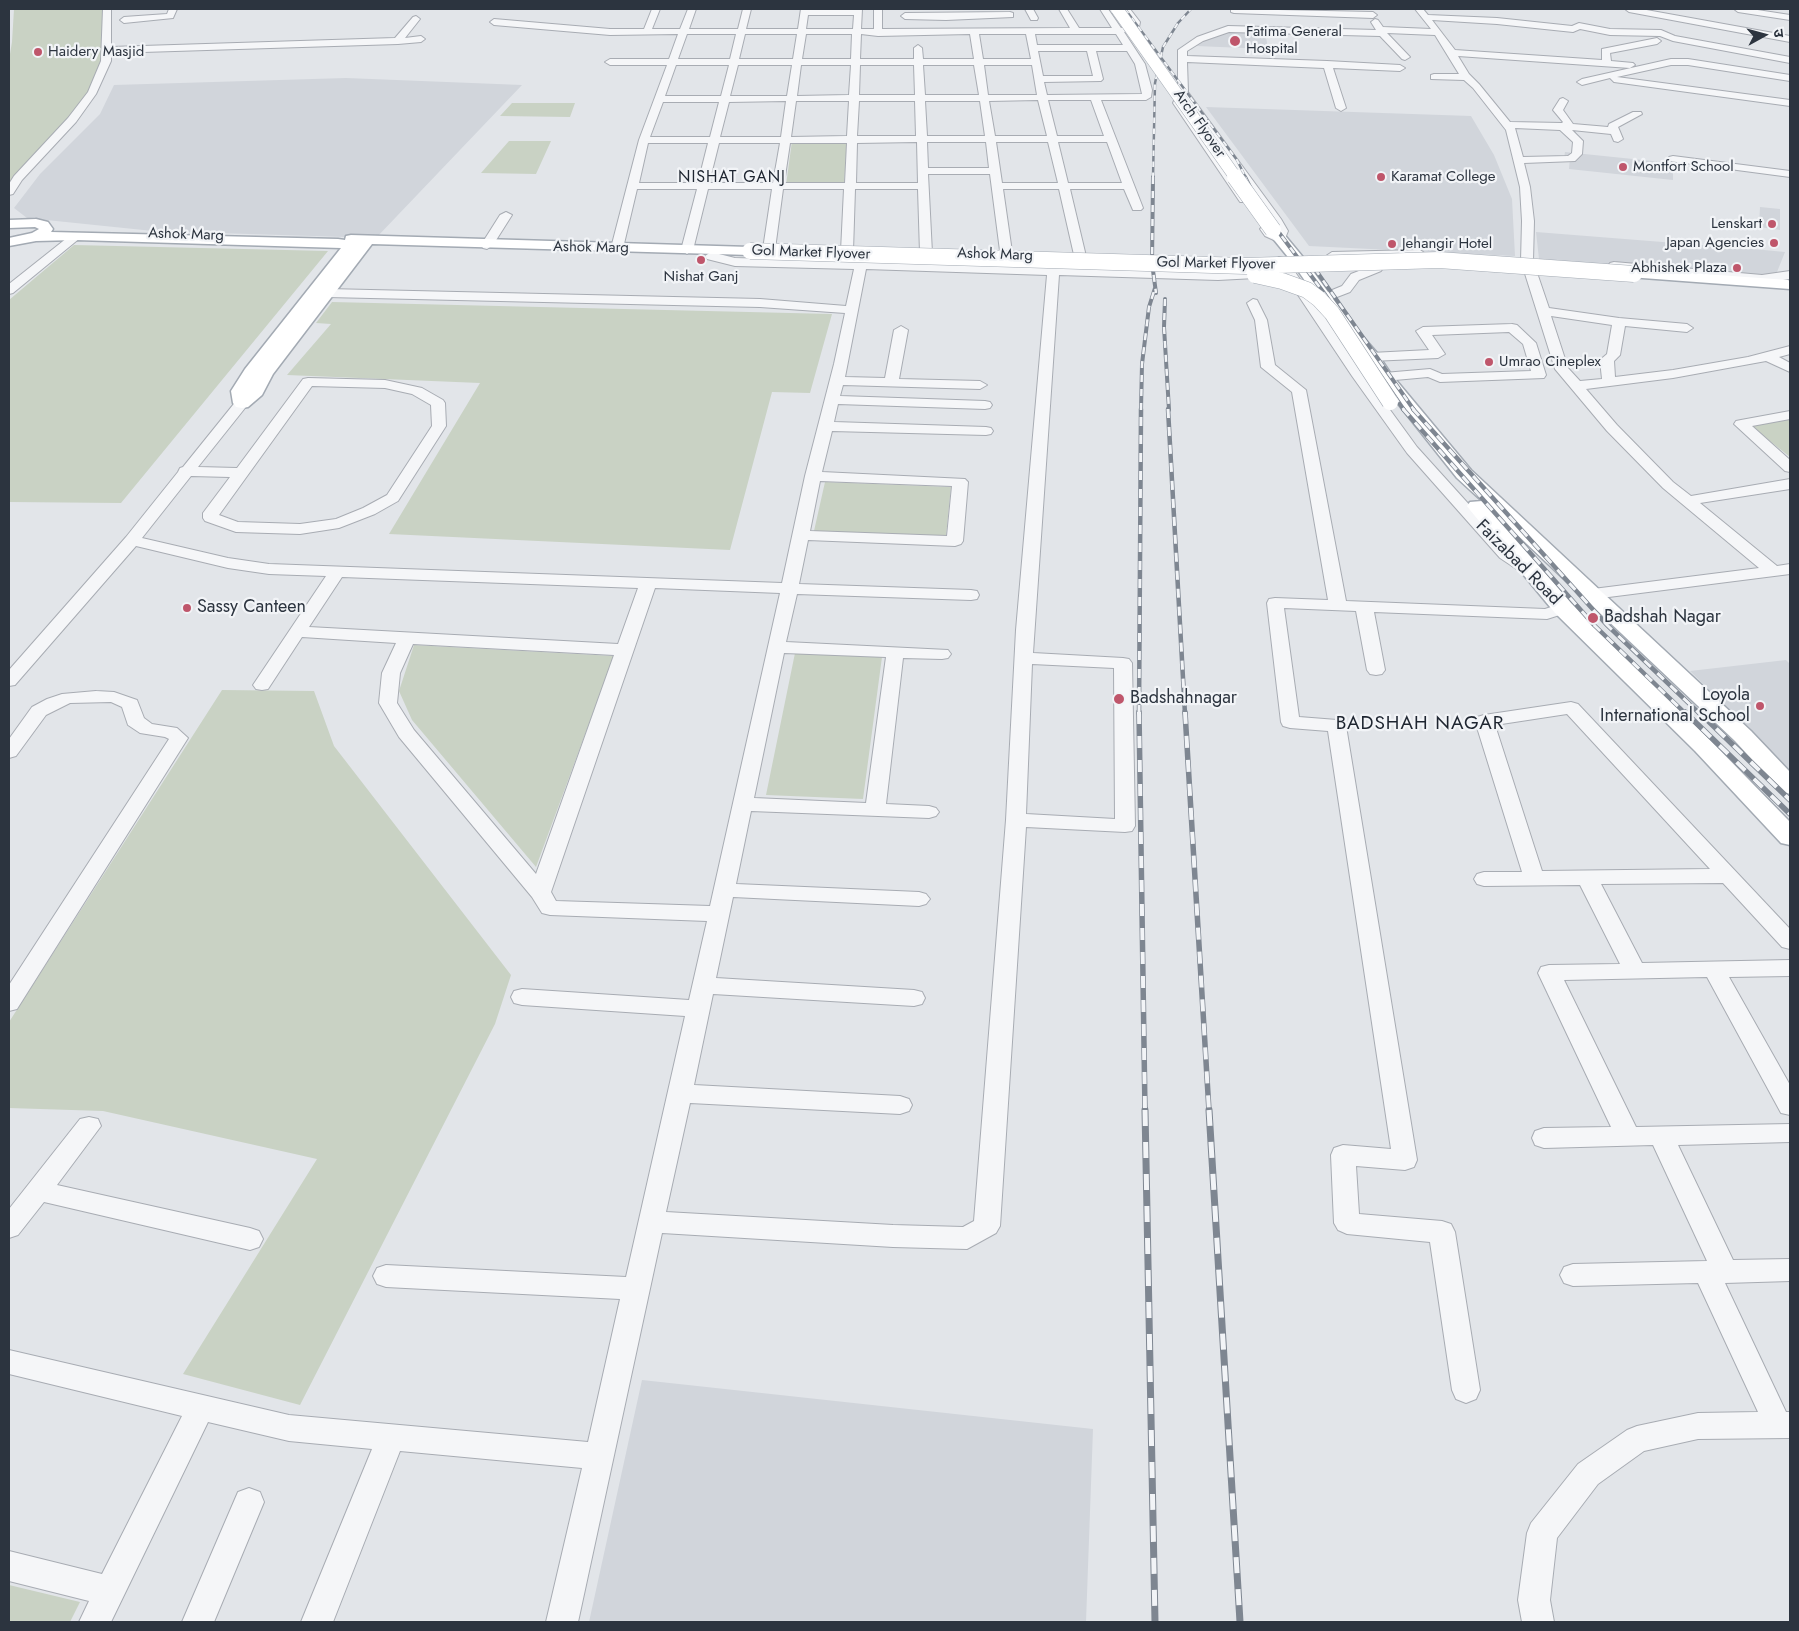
<!DOCTYPE html>
<meta charset="utf-8">
<style>
body{margin:0}
#map{position:relative;width:1799px;height:1631px;overflow:hidden;background:#e2e5e9;font-family:Jost,"Noto Sans Devanagari",sans-serif}
canvas{display:block}
.frame{position:absolute;inset:0;border:10px solid #2c343f;pointer-events:none}
.north{position:absolute;left:1739px;top:10px;width:50px;height:50px;-webkit-text-stroke:4px #f2f4f7;paint-order:stroke;rotate:83deg;font-size:14px;font-weight:700;line-height:20px;text-align:center;color:#2c343f}
.north::after{content:'';display:block;margin:auto;width:18px;height:22px;background:#2c343f;clip-path:polygon(50% 0,100% 100%,50% 72%,0 100%)}
</style>
<div id="map">
<canvas width="1799" height="1631"></canvas>
<div class="frame"></div>
<div class="north">उ</div>
</div>
<script>
const ctx = document.querySelector('canvas').getContext('2d');
ctx.lineJoin = 'round';
function paint(path, color) { ctx.fillStyle = color; ctx.fill(path, 'evenodd'); }
const toPath = rows => new Path2D(rows.map(r => 'M' + r).join(''));
function trace(path, color, width, dash) { ctx.strokeStyle = color; ctx.lineWidth = width; ctx.lineCap = dash ? 'butt' : 'round'; ctx.setLineDash(dash || []); ctx.stroke(path); }
function write(font, color, halo, rows, align = 'center') {
  ctx.font = font + ' Jost,sans-serif'; ctx.lineWidth = 4.5; ctx.setLineDash([]); ctx.textBaseline = 'middle'; ctx.strokeStyle = halo; ctx.fillStyle = color; for (const [text, x, y, turn = 0] of rows) {
    ctx.save(); ctx.translate(x, y); ctx.rotate((+turn || 0) * Math.PI / 180); ctx.textAlign = isNaN(turn) ? turn : align; if (halo) ctx.strokeText(text, 0, 0); ctx.fillText(text, 0, 0); ctx.restore();
  }
}
const built = toPath([
 [1232,30,1265,31,1268,49,1196,46,1211,37],
 [346,78,522,85,376,238,153,231,27,218,14,208,40,174,100,114,114,85],
 [1206,107,1471,116,1494,155,1512,199,1515,256,1309,246],
 [1565,152,1662,162,1662,160,1673,161,1673,180,1569,169,1570,158,1564,158],
 [1760,207,1780,209,1780,230,1759,227],
 [1536,232,1764,250,1785,252,1775,277,1539,259],
 [1786,660,1790,664,1790,770,1690,671],
 [642,1380,1093,1429,1086,1622,589,1622]
]);
const green = toPath([
 [14,9,105,9,104,51,89,93,69,121,9,185,9,60,12,42],
 [512,103,575,103,570,117,500,116],
 [509,141,551,141,536,174,481,173],
 [792,141,847,141,844,185,786,185],
 [74,245,328,251,121,503,9,502,9,300],
 [332,302,832,314,810,393,772,392,730,550,389,534,480,383,287,375,331,324,316,323],
 [1790,419,1790,457,1751,426],
 [825,482,951,487,946,536,814,531],
 [414,645,614,656,536,867,412,720,399,691],
 [795,653,882,657,863,799,766,795],
 [222,690,314,691,334,746,511,975,495,1024,300,1405,183,1374,317,1159,103,1111,9,1108,9,1022],
 [9,1585,80,1602,70,1622,9,1622]
]);
const minor = toPath([
 [103,9,111,9,111,47,395,38,413,17,416,16,420,19,405,38,421,36,425,39,421,42,398,44,111,53,111,61,96,94,76,122,22,180,13,194,9,195,9,184,14,176,68,118,88,92,101,61,103,9],
 [169,9,177,9,173,18,124,23,120,20,124,17,167,14,169,9],
 [652,9,660,9,652,29,680,29,688,9,696,9,689,29,738,29,743,9,751,9,746,29,798,29,801,9,862,9,861,29,874,29,874,9,882,9,882,29,1070,28,1059,9,1067,9,1079,28,1112,28,1100,9,1108,9,1121,28,1131,25,1132,22,1122,9,1130,9,1140,22,1139,27,1124,32,1145,64,1152,90,1151,97,1146,100,1101,100,1143,208,1141,210,1133,210,1124,189,1070,189,1089,269,1218,272,1274,269,1280,273,1274,277,1218,280,1059,275,1033,653,1123,658,1129,659,1132,663,1135,826,1132,831,1125,832,1026,827,1000,1226,996,1233,967,1249,893,1247,662,1233,578,1622,546,1622,582,1468,400,1451,333,1622,301,1622,372,1449,289,1441,208,1422,111,1622,79,1622,89,1601,9,1581,9,1551,102,1574,182,1416,9,1374,9,1350,289,1415,588,1442,620,1299,386,1287,377,1284,373,1276,377,1268,386,1265,626,1277,685,1016,522,1005,514,1003,511,997,514,991,522,989,689,1000,707,921,550,915,542,913,532,897,399,737,379,703,382,673,396,643,302,637,268,689,262,690,256,689,253,685,326,576,269,574,228,568,136,546,15,685,9,686,9,670,126,537,178,472,180,468,183,467,237,400,242,399,249,403,198,467,237,468,303,379,308,378,385,380,422,388,443,400,445,403,446,426,398,501,375,514,339,528,300,534,236,532,205,521,203,518,203,513,230,477,191,476,142,538,228,558,269,564,782,583,805,476,834,364,845,313,760,307,327,297,321,293,327,289,760,299,846,306,854,269,735,266,707,259,705,256,711,252,735,258,1002,266,990,174,928,174,932,253,926,257,920,253,918,189,855,189,853,251,847,255,841,251,844,189,783,189,775,249,769,253,763,249,772,189,708,189,693,250,687,254,681,250,697,189,637,189,623,248,621,251,613,251,611,248,639,140,667,65,610,65,605,62,610,59,669,59,678,34,610,35,494,25,490,22,494,19,610,29,644,29,652,9],
 [808,15,854,15,853,29,806,29,808,15],
 [687,34,736,34,730,59,678,59,687,34],
 [745,34,797,34,793,59,739,59,745,34],
 [806,34,852,34,851,59,802,59,806,34],
 [861,34,878,36,970,34,974,59,923,59,922,48,918,45,914,48,914,59,860,59,861,34],
 [979,34,1026,34,1031,59,983,59,979,34],
 [1035,34,1116,34,1123,45,1037,45,1035,34],
 [1038,51,1087,51,1093,76,1043,76,1038,51],
 [1096,51,1127,51,1135,64,1142,94,1047,95,1044,82,1101,81,1103,79,1096,51],
 [676,65,729,65,721,96,665,96,676,65],
 [738,65,792,65,787,96,730,96,738,65],
 [801,65,851,65,849,95,797,96,801,65],
 [860,65,914,65,915,95,859,95,860,65],
 [923,65,974,65,979,95,925,95,923,65],
 [984,65,1032,65,1037,95,988,95,984,65],
 [1038,100,1047,136,995,136,989,101,1038,100],
 [1048,100,1091,100,1104,136,1057,136,1048,100],
 [786,101,781,137,720,137,729,102,786,101],
 [796,101,849,101,847,136,791,137,796,101],
 [859,101,915,101,916,136,857,136,859,101],
 [925,101,980,101,985,136,927,136,925,101],
 [663,102,719,102,710,137,650,137,663,102],
 [917,142,918,183,856,183,857,143,917,142],
 [927,142,986,142,989,168,928,168,927,142],
 [996,142,1048,142,1058,183,1002,183,996,142],
 [1058,142,1107,142,1122,183,1068,183,1058,142],
 [648,143,708,143,698,183,639,183,648,143],
 [719,143,780,143,773,183,709,183,719,143],
 [790,143,847,143,845,183,784,183,790,143],
 [1003,189,1059,189,1077,268,1014,266,1003,189],
 [866,269,1047,275,1016,630,1006,820,974,1221,963,1227,893,1225,666,1212,690,1103,900,1114,909,1111,912,1105,909,1099,900,1096,694,1085,713,994,914,1006,922,1004,925,998,922,992,914,990,716,978,733,897,919,906,926,904,930,899,926,894,919,892,736,884,751,811,929,818,936,816,939,812,936,808,929,806,886,804,903,658,942,659,948,658,951,654,948,650,786,642,797,594,971,600,977,599,979,595,977,591,971,590,799,584,808,540,955,546,961,544,963,541,968,482,965,479,822,472,832,431,986,435,991,434,993,431,991,428,986,427,834,422,838,404,985,409,990,408,992,405,990,402,985,401,840,396,843,385,980,389,987,385,980,381,899,379,908,330,901,326,894,330,885,378,845,377,866,269],
 [312,386,385,388,412,394,431,405,432,426,387,495,363,508,336,519,300,524,238,522,219,515,312,386],
 [820,481,952,486,947,536,810,531,820,481],
 [342,577,638,588,618,644,309,627,342,577],
 [655,588,780,593,710,906,556,901,551,892,655,588],
 [413,644,614,655,536,874,414,730,397,703,400,673,413,644],
 [784,653,886,657,866,803,754,798,784,653],
 [1032,664,1114,668,1115,819,1026,814,1032,664],
 [1025,9,1033,9,1038,18,1037,20,1031,20,1025,9],
 [1231,9,1373,12,1377,15,1373,18,1234,13,1231,12,1231,9],
 [1415,9,1423,9,1428,15,1497,18,1572,26,1579,23,1610,29,1661,30,1675,36,1790,57,1790,63,1673,41,1660,36,1610,35,1580,29,1573,32,1497,24,1432,20,1455,50,1602,60,1602,49,1657,38,1661,41,1657,44,1610,53,1611,61,1633,63,1635,65,1630,68,1458,56,1469,74,1479,84,1510,122,1562,123,1563,122,1553,110,1560,99,1563,98,1568,101,1563,110,1573,124,1608,127,1609,124,1633,112,1641,112,1642,114,1618,127,1623,139,1618,142,1614,141,1611,134,1572,130,1583,141,1582,154,1575,161,1524,163,1530,187,1534,221,1533,261,1549,308,1619,318,1687,324,1693,328,1687,332,1625,326,1620,355,1614,361,1615,377,1673,370,1748,357,1790,346,1790,354,1779,357,1790,363,1790,372,1766,361,1673,378,1586,389,1617,425,1673,482,1691,496,1790,479,1790,489,1700,503,1777,566,1790,564,1790,574,1593,599,1587,598,1585,594,1587,590,1593,589,1759,568,1663,488,1607,431,1555,369,1521,261,1522,221,1520,187,1506,130,1473,88,1464,80,1431,79,1431,75,1434,74,1459,74,1435,35,1387,33,1410,57,1405,60,1402,59,1380,36,1229,32,1203,41,1187,51,1187,56,1327,61,1400,65,1405,68,1400,71,1333,68,1346,108,1341,111,1336,108,1324,68,1187,62,1188,92,1281,219,1288,231,1284,241,1276,241,1265,236,1260,229,1262,227,1270,227,1276,233,1270,219,1184,100,1183,103,1250,200,1248,202,1240,202,1173,103,1178,92,1178,50,1197,37,1228,26,1376,30,1371,22,1375,19,1378,20,1383,27,1431,29,1415,9],
 [1515,128,1560,130,1573,142,1572,153,1568,156,1523,157,1515,128],
 [1551,316,1612,325,1607,354,1600,360,1602,379,1580,381,1568,368,1551,316],
 [1625,9,1641,9,1790,36,1790,42,1629,12,1625,9],
 [1734,9,1751,9,1790,15,1790,20,1738,12,1734,9],
 [1010,12,1013,13,1013,17,946,20,905,19,901,16,905,13,1010,12],
 [1671,59,1688,59,1790,75,1790,81,1688,65,1671,65,1617,77,1790,100,1790,106,1614,82,1610,78,1582,85,1577,82,1582,79,1671,59],
 [1673,156,1790,171,1790,177,1669,161,1668,159,1669,157,1673,156],
 [506,212,512,215,493,245,487,249,483,248,481,245,500,215,506,212],
 [76,233,80,234,82,236,80,238,13,293,9,294,9,284,72,234,76,233],
 [1420,250,1426,254,1424,257,1332,260,1326,256,1332,252,1420,250],
 [1279,257,1283,258,1293,269,1364,374,1417,447,1512,552,1536,568,1538,571,1536,574,1524,574,1500,558,1407,453,1352,376,1284,274,1273,261,1279,257],
 [1614,262,1762,275,1790,271,1790,279,1762,283,1610,269,1608,266,1610,263,1614,262],
 [1377,264,1381,265,1383,268,1381,271,1359,280,1350,292,1324,302,1318,298,1320,295,1342,286,1351,274,1377,264],
 [1253,299,1257,300,1267,320,1275,365,1306,390,1346,601,1545,609,1563,603,1569,604,1572,608,1569,612,1547,619,1374,612,1385,670,1382,674,1376,675,1370,674,1367,670,1356,611,1284,608,1299,717,1337,720,1344,722,1346,726,1417,1160,1414,1167,1405,1170,1356,1166,1359,1214,1442,1221,1451,1224,1455,1232,1480,1390,1476,1399,1466,1403,1456,1399,1452,1390,1430,1242,1347,1234,1338,1230,1334,1223,1331,1155,1334,1148,1343,1145,1391,1149,1328,731,1290,728,1283,726,1281,722,1267,603,1269,599,1275,598,1328,600,1292,392,1261,367,1255,320,1247,303,1253,299],
 [1512,324,1517,325,1536,343,1546,375,1544,378,1440,382,1428,377,1384,381,1377,377,1384,373,1430,369,1442,374,1531,371,1523,344,1509,332,1432,335,1445,354,1438,358,1371,361,1364,357,1371,353,1429,350,1416,331,1423,327,1512,324],
 [1790,411,1790,419,1752,426,1790,460,1790,472,1785,471,1734,424,1736,421,1741,420,1790,411],
 [96,691,114,692,137,700,144,718,152,724,177,728,188,738,17,1009,9,1011,9,985,169,739,165,737,140,733,128,725,122,707,111,702,70,703,46,715,16,756,9,758,9,739,32,707,47,699,62,694,96,691],
 [1571,702,1578,704,1790,929,1790,949,1782,947,1723,883,1601,884,1642,963,1790,960,1790,976,1729,977,1790,1085,1790,1115,1781,1113,1707,977,1564,980,1636,1127,1790,1124,1790,1142,1678,1145,1733,1260,1790,1259,1790,1281,1725,1283,1786,1412,1790,1412,1790,1438,1698,1439,1644,1451,1598,1484,1557,1538,1550,1600,1554,1622,1522,1622,1518,1600,1527,1533,1531,1523,1578,1464,1627,1430,1637,1426,1698,1413,1758,1412,1698,1283,1573,1286,1564,1283,1560,1275,1564,1267,1573,1264,1707,1261,1653,1145,1544,1148,1535,1145,1532,1138,1535,1131,1544,1128,1611,1127,1538,973,1541,967,1549,965,1620,964,1580,885,1484,886,1477,884,1474,879,1477,874,1484,872,1522,872,1475,721,1477,717,1484,715,1571,702],
 [1567,714,1710,869,1542,871,1495,725,1567,714],
 [89,1117,98,1119,101,1126,57,1185,250,1228,259,1231,263,1239,259,1247,250,1250,44,1202,18,1235,9,1238,9,1209,80,1119,89,1117],
 [249,1488,260,1492,264,1502,214,1622,182,1622,238,1492,249,1488]
]);
const major = toPath([
 [36,219,48,222,53,229,51,232,338,239,345,240,346,236,351,235,750,247,755,248,757,251,755,254,750,255,372,244,273,374,262,395,248,407,242,408,236,407,233,403,231,391,245,369,341,248,76,240,36,241,9,246,9,238,32,233,39,229,35,227,9,228,9,220,36,219],
 [1273,226,1278,227,1302,256,1346,317,1377,353,1391,374,1471,470,1751,731,1790,772,1790,794,1781,791,1735,741,1490,509,1571,603,1711,741,1790,822,1790,845,1781,843,1695,751,1555,613,1470,510,1467,506,1470,502,1482,501,1457,478,1334,323,1292,262,1266,230,1268,227,1273,226],
 [1634,269,1788,280,1790,281,1790,289,1629,277,1626,274,1629,271,1634,269]
]);
const railFar4 = toPath([
 [1125,9,1237,160,1246,178],
 [1153,178,1155,83,1163,47,1178,23,1191,9]
]);
const railFar3 = toPath([
 [1153,177,1152,263,1156,293],
 [1245,177,1260,207,1324,293,1404,410],
 [1315,269,1414,410],
 [1165,299,1164,327,1169,410],
 [1141,410,1142,364,1149,307,1155,288]
]);
const railFar2 = toPath([
 [1168,409,1185,714],
 [1403,409,1594,625,1686,714],
 [1413,409,1606,624,1700,714],
 [1139,714,1141,409]
]);
const railFar1 = toPath([
 [1139,712,1145,1111],
 [1185,712,1209,1111],
 [1685,712,1790,814],
 [1699,712,1790,800]
]);
const rail = toPath([
 [1145,1110,1155,1622],
 [1209,1110,1240,1622]
]);
const majorBridgeFar1 = toPath([
 [1117,9,1236,178]
]);
const majorBridge = toPath([
 [1235,177,1273,230],
 [750,251,1245,266,1439,260,1634,274],
 [1255,275,1282,281,1307,290,1319,299,1332,313,1390,402]
]);
const markers = [
 [1235,41,6,"#bf566b"],
 [38,52,5,"#bf566b"],
 [1623,167,5,"#bf566b"],
 [1381,177,5,"#bf566b"],
 [1772,224,5,"#bf566b"],
 [1774,243,5,"#bf566b"],
 [1392,244,5,"#bf566b"],
 [701,260,5,"#bf566b"],
 [1737,268,5,"#bf566b"],
 [1489,362,5,"#bf566b"],
 [187,608,5,"#bf566b"],
 [1593,618,6,"#bf566b"],
 [1119,699,6,"#bf566b"],
 [1760,706,5,"#bf566b"]
];
const farPoinames = [
 ["Fatima General",1246,32],
 ["Hospital",1246,49],
 ["Haidery Masjid",48,52],
 ["Montfort School",1633,167],
 ["Karamat College",1391,177],
 ["Lenskart",1762,224,"right"],
 ["Japan Agencies",1764,243,"right"],
 ["Jehangir Hotel",1402,244],
 ["Abhishek Plaza",1727,268,"right"],
 ["Nishat Ganj",701,277,"center"],
 ["Umrao Cineplex",1499,362]
];
const farStreetnames = [
 ["Arch Flyover",1199,124,55],
 ["Ashok Marg",186,235,2],
 ["Ashok Marg",591,248,1],
 ["Gol Market Flyover",811,253,2],
 ["Ashok Marg",995,255,2],
 ["Gol Market Flyover",1216,264,1]
];
const farNeighbourhoodnames = [
 ["NISHAT GANJ",732,178]
];
const streetNames = [
 ["Faizabad Road",1518,563,45]
];
const poiNames = [
 ["Sassy Canteen",197,608],
 ["Badshah Nagar",1604,618],
 ["Loyola",1750,696,"right"],
 ["International School",1750,717,"right"],
 ["Badshahnagar",1130,699]
];
const neighbourhoodNames = [
 ["BADSHAH NAGAR",1420,724]
];
paint(built, '#d1d5db');
paint(green, '#c9d2c4');
trace(minor, '#a8acb3', 2);
trace(major, '#a3aab3', 3);
paint(minor, '#f5f6f8');
paint(major, '#fff');
trace(railFar4, '#7e8691', 2.5);
trace(railFar3, '#7e8691', 4);
trace(railFar2, '#7e8691', 4.5);
trace(railFar1, '#7e8691', 5.5);
trace(rail, '#7e8691', 7);
trace(railFar4, '#f2f4f7', 2, [5.5]);
trace(railFar3, '#f2f4f7', 2.5, [7]);
trace(railFar2, '#f2f4f7', 3, [9]);
trace(railFar1, '#f2f4f7', 4, [12]);
trace(rail, '#f2f4f7', 5, [16]);
trace(majorBridgeFar1, '#a3aab3', 13, []);
trace(majorBridge, '#a3aab3', 17, []);
trace(majorBridgeFar1, '#fff', 12);
trace(majorBridge, '#fff', 16);
for (const [x, y, r, color] of markers) { const dot = new Path2D(); dot.arc(x, y, r, 0, 2 * Math.PI); ctx.fillStyle = color; ctx.fill(dot); trace(dot, '#f2f4f7', 2); }
write('15px', '#2c343f', '#f2f4f7', farPoinames, 'left');
write('15px', '#2c343f', '#f2f4f7', farStreetnames);
ctx.letterSpacing = '1px';
write('16px', '#1e2530', '#f2f4f7', farNeighbourhoodnames);
ctx.letterSpacing = '0px';
write('18px', '#2c343f', '#f2f4f7', streetNames);
write('18px', '#2c343f', '#f2f4f7', poiNames, 'left');
ctx.letterSpacing = '1px';
write('19px', '#1e2530', '#f2f4f7', neighbourhoodNames);
ctx.letterSpacing = '0px';
</script>
